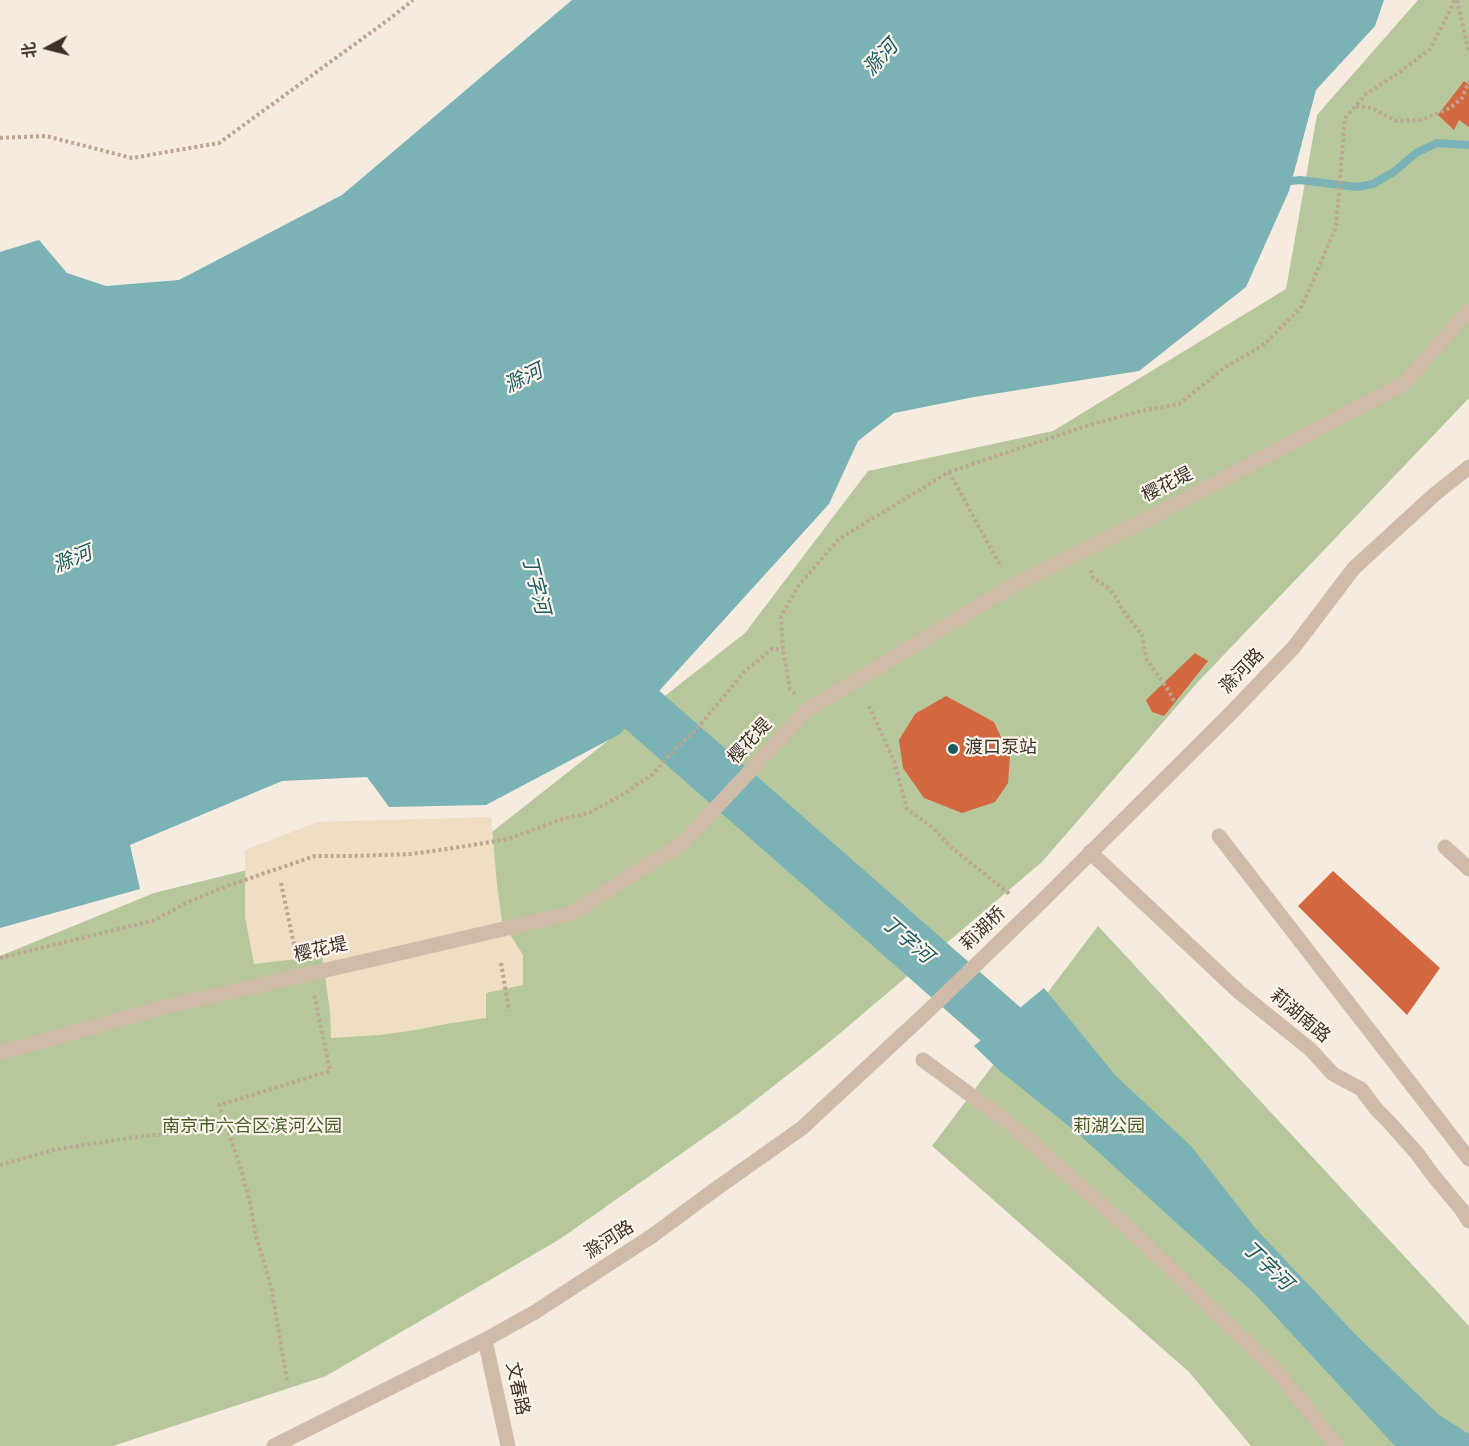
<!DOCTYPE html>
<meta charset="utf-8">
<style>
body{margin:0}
#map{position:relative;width:1469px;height:1446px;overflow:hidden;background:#f5ebde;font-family:"Source Sans 3","Noto Sans SC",sans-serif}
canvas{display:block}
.north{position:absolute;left:18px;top:18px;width:60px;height:60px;-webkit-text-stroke:4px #fcf5ec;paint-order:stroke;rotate:263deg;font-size:16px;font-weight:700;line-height:24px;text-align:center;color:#3c3029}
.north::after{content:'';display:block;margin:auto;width:21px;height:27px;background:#3c3029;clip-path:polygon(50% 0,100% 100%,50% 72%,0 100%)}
</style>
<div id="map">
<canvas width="1469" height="1446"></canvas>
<div class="north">北</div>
</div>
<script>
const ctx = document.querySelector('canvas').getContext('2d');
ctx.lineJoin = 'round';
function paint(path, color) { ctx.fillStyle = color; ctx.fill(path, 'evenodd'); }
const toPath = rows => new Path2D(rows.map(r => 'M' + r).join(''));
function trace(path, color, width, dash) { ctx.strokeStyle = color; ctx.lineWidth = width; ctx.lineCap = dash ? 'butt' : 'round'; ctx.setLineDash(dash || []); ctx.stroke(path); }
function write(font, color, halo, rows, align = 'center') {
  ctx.font = font + ' "Source Sans 3","Noto Sans SC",sans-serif'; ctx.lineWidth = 4.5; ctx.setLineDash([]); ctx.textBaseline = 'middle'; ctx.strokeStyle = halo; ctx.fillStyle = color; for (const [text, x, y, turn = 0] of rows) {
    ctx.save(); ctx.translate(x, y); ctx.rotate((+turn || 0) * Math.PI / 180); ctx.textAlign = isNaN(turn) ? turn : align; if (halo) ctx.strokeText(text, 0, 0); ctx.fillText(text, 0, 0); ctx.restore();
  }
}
const green = toPath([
 [1418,0,1469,0,1469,398,1197,683,1042,862,826,1045,739,1113,560,1239,326,1376,113,1446,0,1446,0,956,154,893,292,859,488,835,745,633,868,471,1053,431,1286,289,1317,115],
 [1098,926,1469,1326,1469,1446,1251,1446,1189,1372,932,1146]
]);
const plaza = toPath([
 [491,817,497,884,502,922,523,955,523,985,486,993,486,1018,446,1024,416,1030,380,1035,331,1038,330,1011,322,956,254,964,245,917,245,850,318,822]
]);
const water = toPath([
 [572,0,1384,0,1375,26,1316,90,1289,191,1246,287,1139,371,974,397,894,413,858,441,829,504,620,734,486,805,389,807,367,777,282,781,130,845,140,889,0,928,0,252,39,240,67,273,106,286,179,280,342,195],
 [1044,988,1116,1076,1191,1146,1256,1229,1355,1334,1439,1415,1469,1434,1469,1446,1395,1446,1255,1294,1075,1131,1000,1071,974,1046]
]);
const stream = toPath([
 [1283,182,1300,180,1357,187,1373,184,1395,171,1416,153,1437,143,1469,145]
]);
const river = toPath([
 [589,663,1053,1070]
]);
const building = toPath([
 [1464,81,1469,85,1469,127,1459,120,1454,130,1438,115],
 [1195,653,1208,661,1164,716,1152,712,1146,700],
 [946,696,994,722,1010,757,1008,783,995,802,962,813,924,798,903,768,899,740,915,714],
 [1333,871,1440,968,1407,1015,1298,906]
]);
const path = toPath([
 [1457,0,1469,53],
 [1356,106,1372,108,1395,121,1421,120,1450,108,1462,98,1469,81],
 [0,138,46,136,132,158,219,143,388,20,413,0],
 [949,472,1001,567],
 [1091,570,1093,578,1107,587,1115,596,1122,609,1142,635,1147,660,1169,691,1175,703],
 [795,694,790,689,783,650,781,616,799,585,839,539,949,472,1089,425,1141,411,1179,404,1224,368,1265,344,1302,306,1336,227,1345,118,1366,94,1400,72,1430,49,1451,9,1454,0],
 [869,706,894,761,907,809,933,828,952,848,1011,895],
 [281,883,295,949],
 [0,958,155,920,186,903,227,886,315,856,353,856,411,854,454,848,508,839,565,818,589,813,617,798,652,775,672,752,696,730,745,671,772,649,783,650],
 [501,963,509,1011],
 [0,1165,53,1150,135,1137,173,1133,215,1120],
 [287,1380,271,1286,256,1236,250,1203,241,1169,219,1105,330,1071,314,993]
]);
const service = toPath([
 [1219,836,1469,1159],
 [1445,847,1469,869],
 [0,1053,168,1006,383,957,572,913,684,842,807,710,1012,586,1155,515,1403,384,1469,311],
 [923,1060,1010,1124,1136,1235,1279,1374,1337,1446]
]);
const minor = toPath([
 [1090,852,1239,992,1310,1049,1333,1074,1361,1089,1377,1110,1389,1122,1405,1140,1416,1152,1432,1174,1461,1209,1469,1221]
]);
const tertiary = toPath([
 [485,1340,508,1446],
 [274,1446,485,1340,535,1312,652,1236,713,1191,802,1128,928,1011,1042,901,1231,713,1294,647,1354,568,1435,494,1469,467]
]);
const markers = [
 [953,749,6,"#195b63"]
];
const streetNames = [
 ["樱花堤",1168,486,-27],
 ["滁河路",1243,672,-46],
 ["樱花堤",751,742,-47],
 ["莉湖桥",984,930,-44],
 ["樱花堤",321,951,-13],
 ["莉湖南路",1299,1017,40],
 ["滁河路",610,1241,-33],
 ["文春路",516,1389,78]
];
const poiNames = [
 ["渡口泵站",965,749]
];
const parkNames = [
 ["南京市六合区滨河公园",252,1128],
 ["莉湖公园",1109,1128]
];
const waterNames = [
 ["滁河",882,59,-48],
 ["滁河",524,380,-26],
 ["滁河",73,561,-22],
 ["丁字河",534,585,76],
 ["丁字河",906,941,41],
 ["丁字河",1266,1267,44]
];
paint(green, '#b7c79c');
paint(plaza, '#efddc4');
paint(water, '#7ab2b6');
trace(stream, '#7ab2b6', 8);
trace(river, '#7ab2b6', 51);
paint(building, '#d3673f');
trace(path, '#bca592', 4, [3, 3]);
trace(service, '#d0bba8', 15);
trace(minor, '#d0bba8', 15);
trace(tertiary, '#d0bba8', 15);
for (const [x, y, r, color] of markers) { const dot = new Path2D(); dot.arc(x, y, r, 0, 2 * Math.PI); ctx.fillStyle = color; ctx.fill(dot); trace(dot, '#fcf5ec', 2); }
write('18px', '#3c3029', '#fcf5ec', streetNames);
write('18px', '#3c3029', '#fcf5ec', poiNames, 'left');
write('18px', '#495d2a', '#fcf5ec', parkNames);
write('italic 20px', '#195b63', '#fcf5ec', waterNames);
</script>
